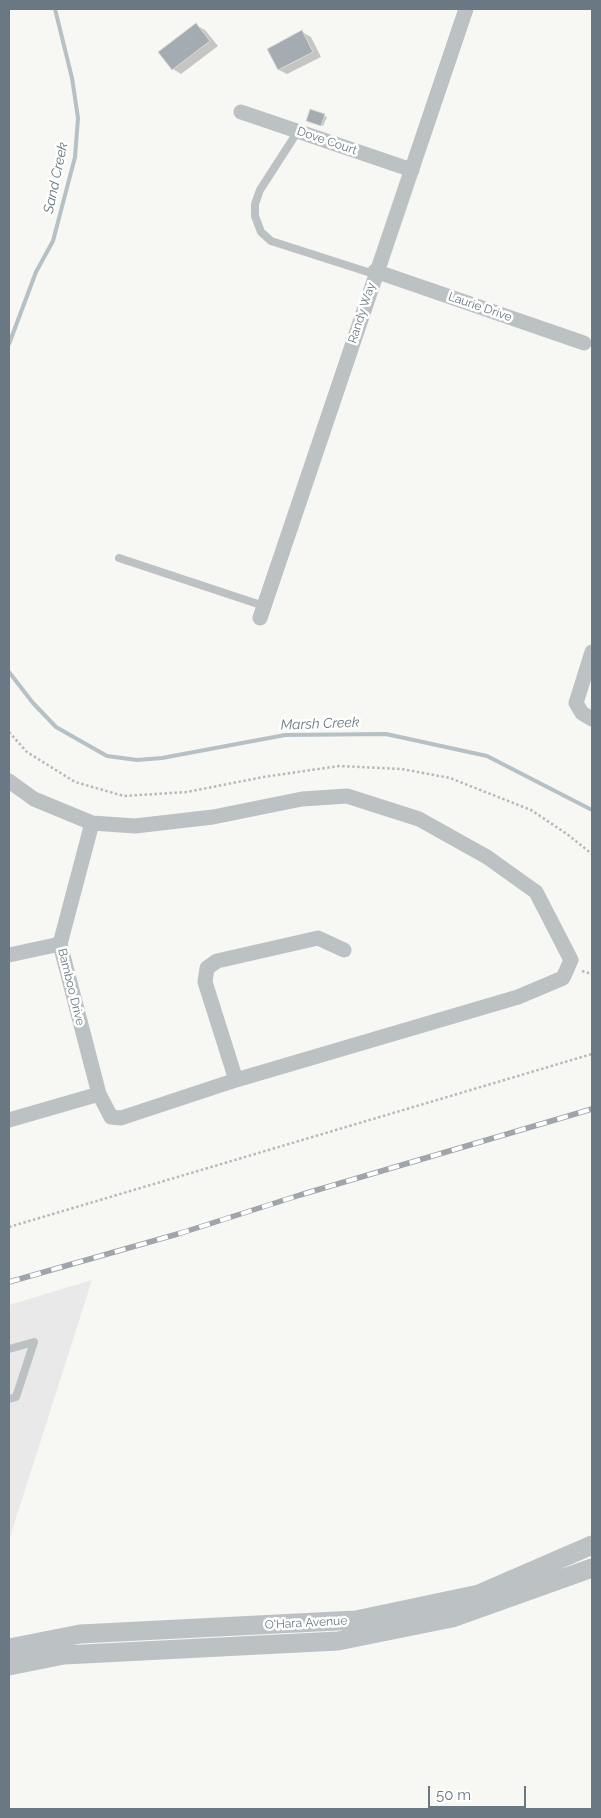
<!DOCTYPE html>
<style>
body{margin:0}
#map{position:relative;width:601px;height:1818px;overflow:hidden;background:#f7f7f4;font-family:Raleway,sans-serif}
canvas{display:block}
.frame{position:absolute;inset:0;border:10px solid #697882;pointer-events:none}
.scale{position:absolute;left:428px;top:1786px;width:98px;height:22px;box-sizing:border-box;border:2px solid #697882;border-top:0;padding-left:6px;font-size:15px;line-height:18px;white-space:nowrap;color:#697882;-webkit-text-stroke:4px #fff;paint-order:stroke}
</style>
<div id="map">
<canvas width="601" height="1818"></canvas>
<div class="frame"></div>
<div class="scale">50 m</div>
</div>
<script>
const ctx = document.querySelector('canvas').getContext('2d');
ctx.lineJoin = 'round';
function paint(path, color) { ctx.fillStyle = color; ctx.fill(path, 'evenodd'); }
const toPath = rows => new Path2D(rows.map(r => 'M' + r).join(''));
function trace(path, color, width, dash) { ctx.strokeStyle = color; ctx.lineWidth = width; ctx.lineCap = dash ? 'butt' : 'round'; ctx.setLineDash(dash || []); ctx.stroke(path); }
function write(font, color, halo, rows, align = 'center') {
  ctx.font = font + ' Raleway,sans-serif'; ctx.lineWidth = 5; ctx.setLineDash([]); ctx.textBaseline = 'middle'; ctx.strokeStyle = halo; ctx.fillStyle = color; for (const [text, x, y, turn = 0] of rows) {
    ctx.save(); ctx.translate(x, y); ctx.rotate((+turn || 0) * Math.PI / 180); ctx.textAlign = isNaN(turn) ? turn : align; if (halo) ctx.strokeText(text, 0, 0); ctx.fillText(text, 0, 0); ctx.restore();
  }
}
const built = toPath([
 [92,1280,9,1540,9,1305]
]);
const shadow = toPath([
 [196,25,205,30,218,46,181,74,173,69],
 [302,32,311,37,321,57,287,74,279,70],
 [324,116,327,117,323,126,310,121]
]);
const stream = toPath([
 [9,344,36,272,53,241,75,157,78,118,72,78,55,9],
 [9,672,33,703,56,727,107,756,137,760,162,758,285,735,386,734,487,756,592,810]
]);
const building = toPath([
 [196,23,210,41,172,70,158,52,196,23],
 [302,30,313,52,278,70,267,49,302,30],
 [310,109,325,114,321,126,306,121,310,109]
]);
const path = toPath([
 [9,732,27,752,75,782,124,796,187,792,263,777,339,766,402,769,450,778,531,810,567,834,592,854],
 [582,971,592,974],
 [9,1227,592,1054]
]);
const service = toPath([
 [298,131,260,190,255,204,255,216,261,232,271,241,374,274],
 [119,558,264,606],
 [9,1349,34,1342,16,1397,9,1399]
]);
const minor = toPath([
 [241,112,412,170],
 [375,271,584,343],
 [260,618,466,9],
 [592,652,576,703,582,713,592,719],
 [9,781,34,799,92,823,60,944,99,1094,9,1120],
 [92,823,135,826,213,817,302,799,347,796,419,819,487,857,536,892,571,960,563,978,518,997,236,1080,121,1118,111,1117,99,1094],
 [9,955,60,944],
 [236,1080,205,982,207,968,217,961,318,938,344,950]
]);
const tertiary = toPath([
 [9,1648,80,1634,356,1620,479,1594,592,1545],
 [9,1666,64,1655,338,1641,452,1618,592,1568]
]);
const rail = toPath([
 [9,1282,181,1233,300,1195,592,1109]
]);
const streetNames = [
 ["Dove Court",327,141,19],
 ["Laurie Drive",480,307,19],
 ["Randy Way",362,313,-72],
 ["Bamboo Drive",71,987,76],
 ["O'Hara Avenue",306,1623,-3]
];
const waterNames = [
 ["Sand Creek",56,178,-78],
 ["Marsh Creek",320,724,-2]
];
paint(built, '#e8e9e8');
paint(shadow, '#0003');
trace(stream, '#b5c1c4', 4);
paint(building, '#a4acb1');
trace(building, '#d9d9d7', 1);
trace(path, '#b7babc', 2.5, [2.5, 2.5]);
trace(service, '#bcc1c4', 8);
trace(minor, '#bcc1c4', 15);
trace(tertiary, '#bcc1c4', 19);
trace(rail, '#9fa5aa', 5.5);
trace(rail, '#fff', 4, [11]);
write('12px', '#697882', '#fff', streetNames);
write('italic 14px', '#65787e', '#fff', waterNames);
</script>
